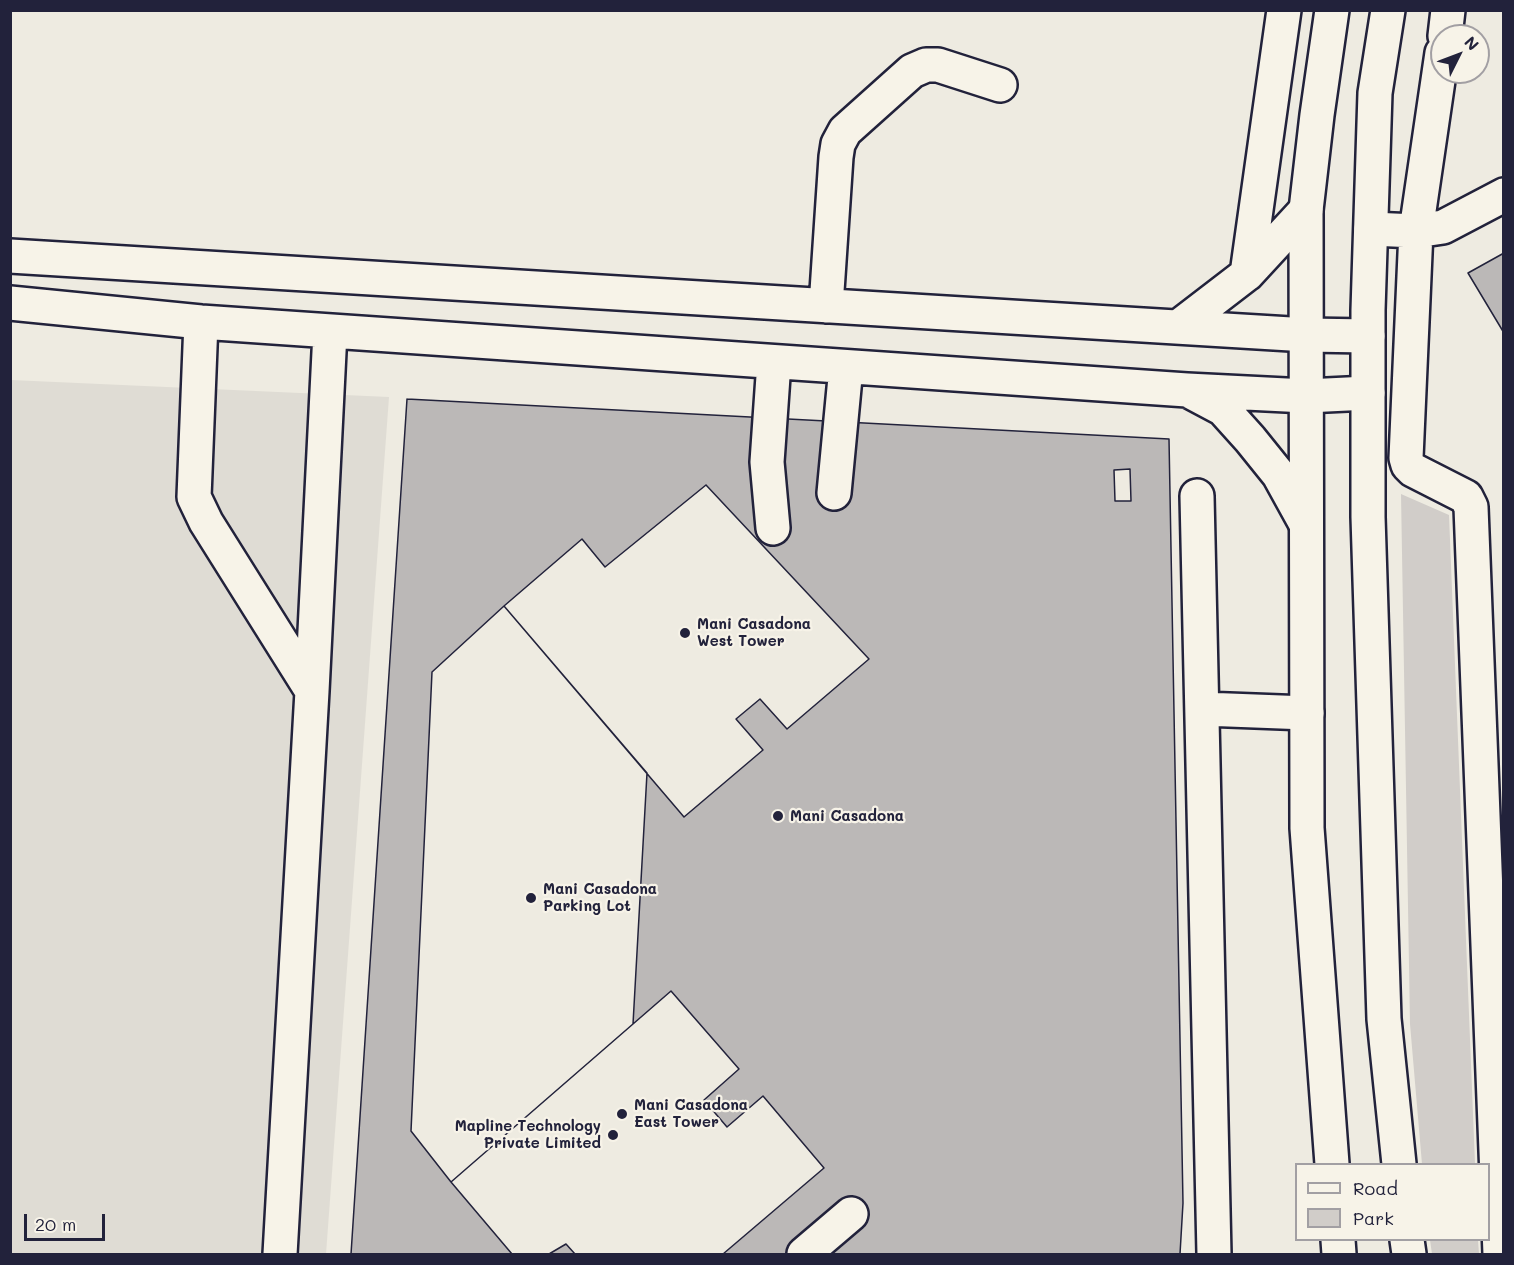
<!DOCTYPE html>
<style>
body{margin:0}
#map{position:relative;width:1514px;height:1265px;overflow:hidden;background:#eeebe1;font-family:Mali,sans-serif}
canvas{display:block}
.frame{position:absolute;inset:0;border:12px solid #22223b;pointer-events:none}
.legend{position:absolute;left:1295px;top:1163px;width:195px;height:78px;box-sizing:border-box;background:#f7f3e8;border:2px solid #a29fa3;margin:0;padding:8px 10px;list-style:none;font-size:18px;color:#22223b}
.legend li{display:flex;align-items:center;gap:12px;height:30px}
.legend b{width:30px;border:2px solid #a29fa3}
.north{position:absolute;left:1430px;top:24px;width:60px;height:60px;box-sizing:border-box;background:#f7f3e8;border:2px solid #a29fa3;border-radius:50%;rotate:48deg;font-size:16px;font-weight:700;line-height:24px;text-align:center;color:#22223b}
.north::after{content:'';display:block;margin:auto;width:21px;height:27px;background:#22223b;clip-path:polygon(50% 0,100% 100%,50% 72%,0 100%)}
.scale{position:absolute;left:24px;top:1214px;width:81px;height:27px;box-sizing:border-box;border:3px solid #22223b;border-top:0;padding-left:8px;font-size:18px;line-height:21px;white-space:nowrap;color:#22223b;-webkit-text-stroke:4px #f7f3e8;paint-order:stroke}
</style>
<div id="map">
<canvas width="1514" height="1265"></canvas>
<div class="frame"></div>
<ul class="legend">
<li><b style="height:8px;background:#f7f3e8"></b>Road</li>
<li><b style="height:16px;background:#d1cdc9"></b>Park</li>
</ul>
<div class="north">N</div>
<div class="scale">20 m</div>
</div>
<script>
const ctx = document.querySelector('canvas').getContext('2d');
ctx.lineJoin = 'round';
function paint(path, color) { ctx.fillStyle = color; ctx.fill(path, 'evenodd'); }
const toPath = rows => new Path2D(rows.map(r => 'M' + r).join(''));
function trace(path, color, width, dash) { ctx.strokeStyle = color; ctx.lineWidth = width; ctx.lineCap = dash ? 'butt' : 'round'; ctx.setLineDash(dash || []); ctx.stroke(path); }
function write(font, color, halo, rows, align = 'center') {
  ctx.font = font + ' Mali,sans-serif'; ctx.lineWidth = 4.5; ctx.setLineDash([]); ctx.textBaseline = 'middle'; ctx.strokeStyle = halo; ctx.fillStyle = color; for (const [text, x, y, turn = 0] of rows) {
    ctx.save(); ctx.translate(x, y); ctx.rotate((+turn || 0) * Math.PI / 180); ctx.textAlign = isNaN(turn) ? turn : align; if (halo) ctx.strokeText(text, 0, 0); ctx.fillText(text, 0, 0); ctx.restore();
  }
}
const built = toPath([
 [11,380,389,397,326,1254,11,1254]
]);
const green = toPath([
 [1401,494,1449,515,1475,1164,1422,1164,1410,1024],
 [1430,1240,1478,1240,1479,1254,1432,1254]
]);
const building = toPath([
 [1504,253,1504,333,1468,273,1504,253],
 [407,399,1169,439,1183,1203,1180,1254,351,1254,407,399],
 [1130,469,1131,501,1115,501,1114,470,1130,469],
 [706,485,869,659,787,729,760,699,736,719,763,750,684,817,504,606,582,539,605,567,706,485],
 [504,606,647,773,633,1024,451,1182,411,1131,432,672,504,606],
 [671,991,739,1069,704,1100,727,1127,763,1096,824,1168,723,1254,575,1254,566,1244,549,1254,512,1254,451,1182,671,991]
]);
const minor = toPath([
 [1445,36,1448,10],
 [1442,53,1416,231,1406,458,1408,465,1413,470,1466,497,1471,507,1500,1254],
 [1371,229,1416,231,1443,227,1504,195],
 [10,256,1307,335,1368,336],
 [1247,274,1284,10],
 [10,303,201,322,1187,390,1306,396,1368,393],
 [826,306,836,157,838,144,845,131,912,71,926,65,938,65,1000,85],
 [201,322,194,497,206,522,312,691,280,1254],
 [1178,327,1247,274,1306,210],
 [1191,392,1223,409,1250,439,1279,475,1306,524],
 [834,493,846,367],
 [1197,496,1214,1254],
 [773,528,767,462,774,362],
 [312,691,330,332],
 [1203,709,1307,713],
 [804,1254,851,1214]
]);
const major = toPath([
 [1388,10,1375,93,1368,310,1368,517,1384,1019,1399,1164],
 [1332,1164,1307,828,1306,210,1317,115,1332,10],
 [1338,1240,1339,1254],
 [1407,1240,1409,1254]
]);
const markers = [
 [685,633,6,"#22223b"],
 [778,816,6,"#22223b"],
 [531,898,6,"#22223b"],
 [622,1114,6,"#22223b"],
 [613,1135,6,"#22223b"]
];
const poiNames = [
 ["Mani Casadona",697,624],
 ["West Tower",697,641],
 ["Mani Casadona",790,816],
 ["Mani Casadona",543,889],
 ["Parking Lot",543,906],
 ["Mani Casadona",634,1105],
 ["East Tower",634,1122],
 ["Mapline Technology",601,1126,"right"],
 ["Private Limited",601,1143,"right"]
];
paint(built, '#dfdcd4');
paint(green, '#d1cdc9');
paint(building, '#bbb8b7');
trace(building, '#22223b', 1.5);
trace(minor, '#22223b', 38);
trace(major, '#22223b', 38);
trace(minor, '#f7f3e8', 33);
trace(major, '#f7f3e8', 33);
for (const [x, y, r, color] of markers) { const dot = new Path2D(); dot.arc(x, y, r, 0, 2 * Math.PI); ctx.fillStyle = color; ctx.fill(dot); trace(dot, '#f7f3e8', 2); }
write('bold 15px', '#22223b', '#f7f3e8', poiNames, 'left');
</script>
